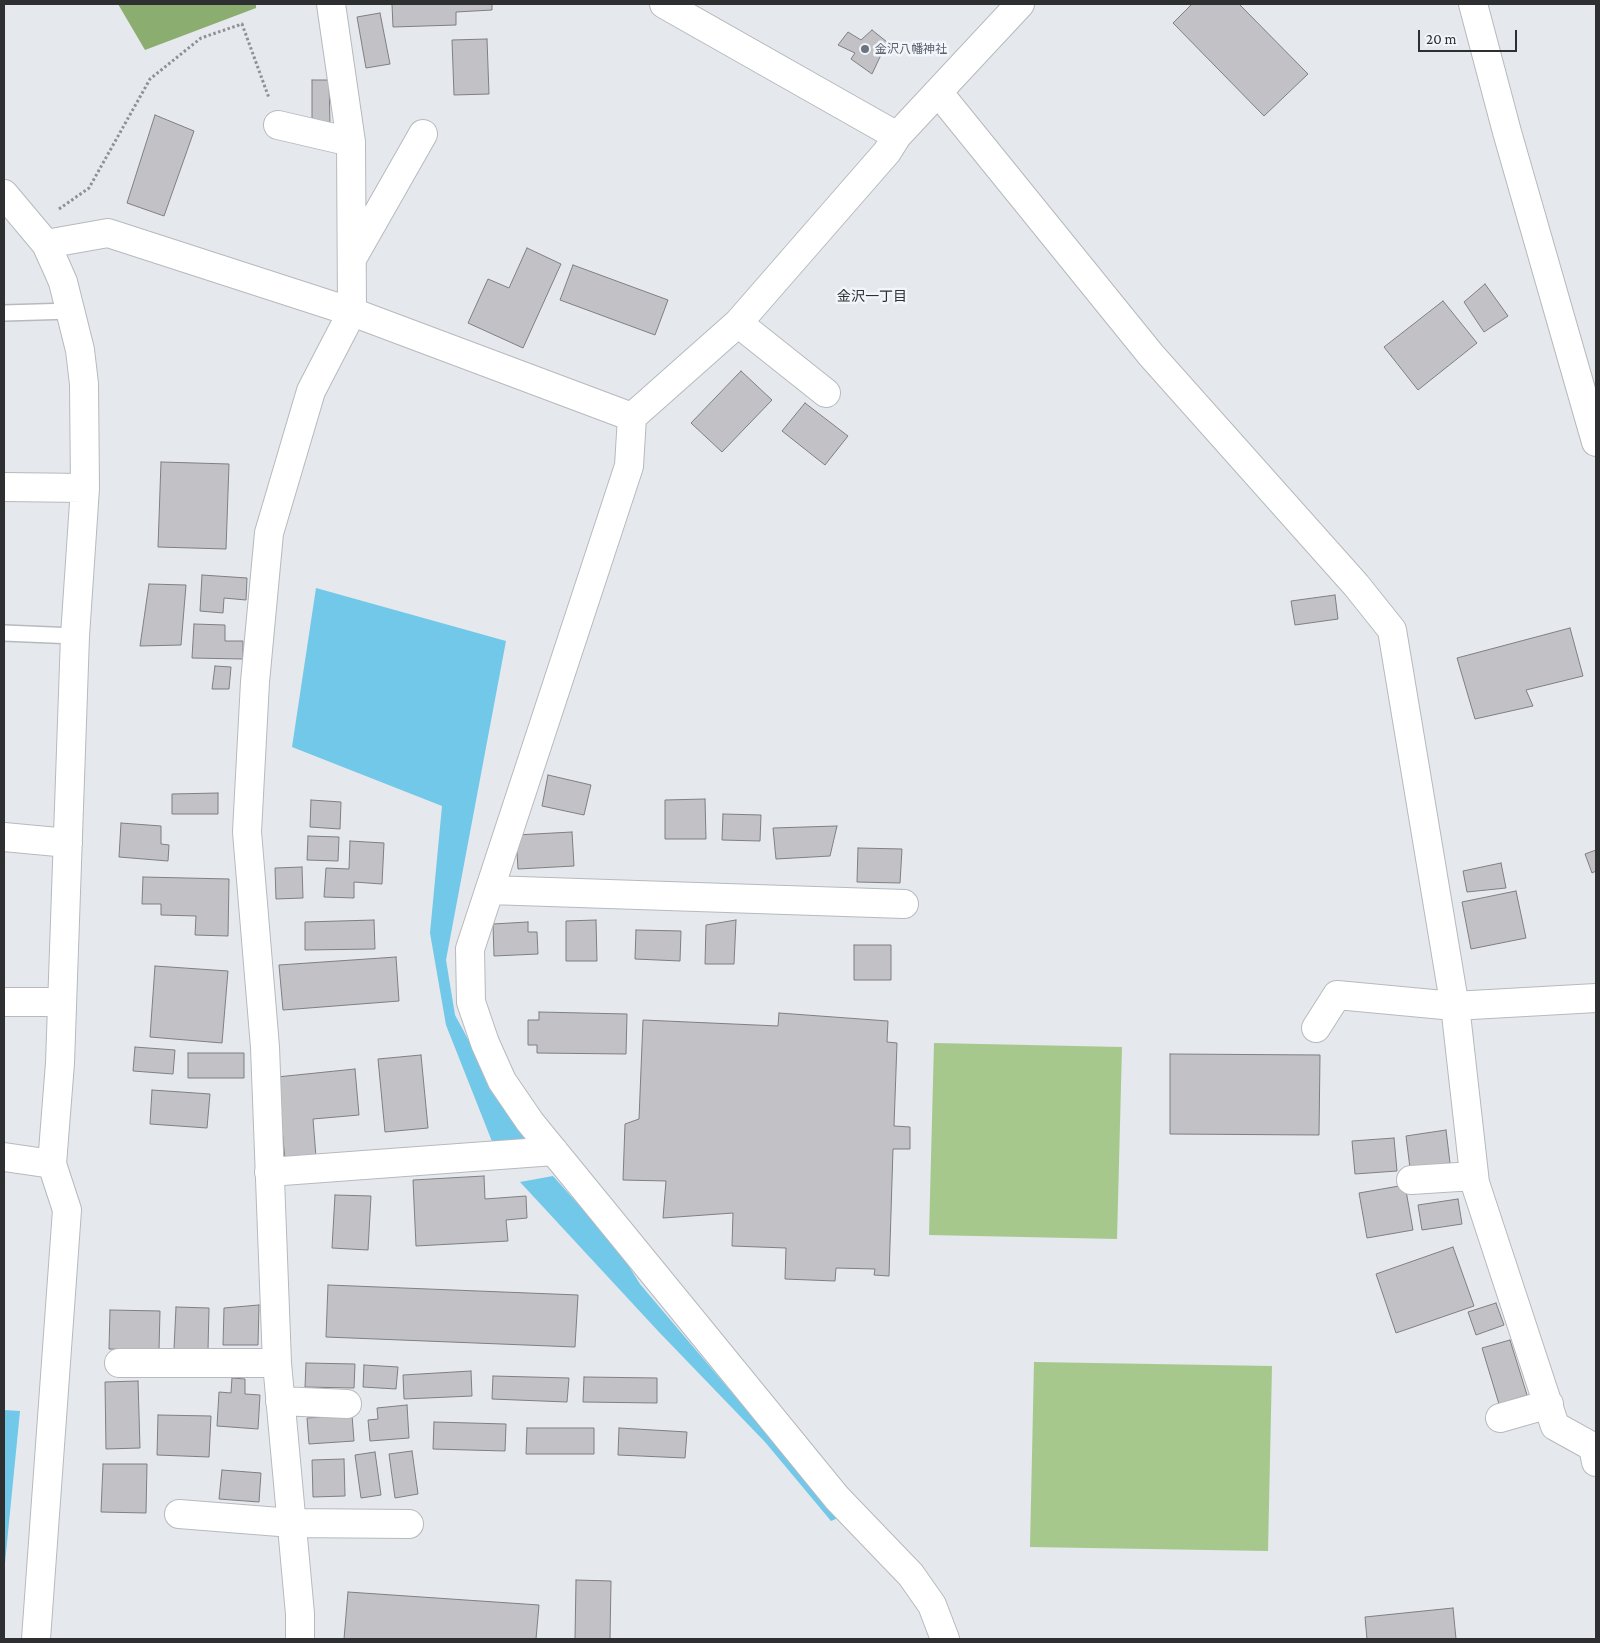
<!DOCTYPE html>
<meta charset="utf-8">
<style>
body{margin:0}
#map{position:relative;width:1600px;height:1643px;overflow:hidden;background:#e5e8ec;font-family:"Crimson Pro",serif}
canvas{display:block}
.frame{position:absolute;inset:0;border:5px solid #2d2f30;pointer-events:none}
.scale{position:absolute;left:1418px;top:30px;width:99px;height:22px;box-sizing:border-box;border:2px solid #2d2f30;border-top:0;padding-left:6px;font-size:15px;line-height:18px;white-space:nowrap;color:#2d2f30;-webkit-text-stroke:4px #f2f5f9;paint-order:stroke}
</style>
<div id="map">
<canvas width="1600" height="1643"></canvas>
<div class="frame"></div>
<div class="scale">20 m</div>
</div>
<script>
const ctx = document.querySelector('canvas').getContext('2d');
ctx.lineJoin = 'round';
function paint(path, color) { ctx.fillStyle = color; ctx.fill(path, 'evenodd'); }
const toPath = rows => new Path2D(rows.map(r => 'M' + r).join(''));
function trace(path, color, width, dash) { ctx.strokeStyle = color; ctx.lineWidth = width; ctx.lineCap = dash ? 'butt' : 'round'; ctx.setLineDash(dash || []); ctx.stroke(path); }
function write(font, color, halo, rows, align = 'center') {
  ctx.font = font + ' "Crimson Pro","Noto Sans JP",serif'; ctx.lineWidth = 5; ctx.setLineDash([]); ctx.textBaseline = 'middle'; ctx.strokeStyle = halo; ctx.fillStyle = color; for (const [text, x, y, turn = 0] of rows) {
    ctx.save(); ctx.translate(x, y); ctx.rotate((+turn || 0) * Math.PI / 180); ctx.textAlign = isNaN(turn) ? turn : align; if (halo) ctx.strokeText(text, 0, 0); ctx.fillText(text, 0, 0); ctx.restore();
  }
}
const green = toPath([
 [934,1043,1122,1047,1117,1239,929,1235],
 [1034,1362,1272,1366,1268,1551,1030,1547]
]);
const forest = toPath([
 [118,4,256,4,256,8,145,50]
]);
const water = toPath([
 [316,588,506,641,446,960,455,1015,491,1082,528,1138,493,1144,446,1025,430,933,442,806,292,747],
 [553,1176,618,1249,640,1284,838,1518,831,1521,765,1442,658,1331,520,1182],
 [4,1410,20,1411,4,1573]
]);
const building = toPath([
 [392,4,492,4,492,10,456,12,456,25,393,27,392,4],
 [1192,4,1239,4,1308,74,1264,116,1173,23,1192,4],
 [380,13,390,64,366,68,357,17,380,13],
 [872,30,887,42,872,74,851,59,855,53,838,45,848,32,861,40,872,30],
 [487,39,489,94,454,95,452,40,487,39],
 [312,80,329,80,330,125,312,125,312,80],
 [155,115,194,131,164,216,127,203,155,115],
 [527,248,561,264,523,348,468,323,488,279,509,288,527,248],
 [573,265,668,300,655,335,560,300,573,265],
 [1485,284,1508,316,1484,332,1464,302,1485,284],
 [1443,301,1477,343,1418,390,1384,347,1443,301],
 [741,371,772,400,722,452,691,423,741,371],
 [805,403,848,436,825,465,782,431,805,403],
 [161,462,229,464,226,549,158,547,161,462],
 [202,575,247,578,246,600,224,598,223,613,200,611,202,575],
 [149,584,186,585,181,645,140,646,149,584],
 [1335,595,1338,619,1295,625,1291,601,1335,595],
 [194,624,225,625,225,641,243,641,243,659,192,658,194,624],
 [1570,628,1583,676,1526,690,1533,706,1475,719,1457,658,1570,628],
 [215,666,231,667,229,689,212,689,215,666],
 [548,775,591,785,584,815,542,806,548,775],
 [218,793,218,814,172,814,172,794,218,793],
 [705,799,706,839,665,839,665,800,705,799],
 [311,800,341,802,340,829,310,827,311,800],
 [723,814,761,815,760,841,722,840,723,814],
 [121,823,161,826,161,844,169,845,168,861,119,857,121,823],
 [837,826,830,856,776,859,773,828,837,826],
 [572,832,574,866,518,869,516,835,572,832],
 [308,836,339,837,338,861,307,860,308,836],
 [350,841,384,843,382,884,354,882,354,898,324,897,326,868,349,869,350,841],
 [858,848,902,849,900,883,857,882,858,848],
 [1596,850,1596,871,1592,873,1585,854,1596,850],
 [1501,863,1506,888,1467,892,1463,871,1501,863],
 [302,867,303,898,276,899,275,868,302,867],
 [143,877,229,879,228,936,195,935,196,916,161,915,161,904,142,904,143,877],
 [1516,891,1526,938,1471,949,1462,902,1516,891],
 [374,920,375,949,305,950,305,922,374,920],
 [596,920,597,961,566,961,566,921,596,920],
 [736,920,734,964,705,964,706,925,736,920],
 [528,922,528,932,537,932,538,954,494,956,493,924,528,922],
 [636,930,681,931,680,961,635,959,636,930],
 [854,945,891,945,891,980,854,980,854,945],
 [396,957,399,1001,283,1010,279,965,396,957],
 [155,966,228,971,222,1043,150,1037,155,966],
 [539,1012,627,1014,626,1054,537,1053,537,1045,528,1045,528,1020,539,1020,539,1012],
 [779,1013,888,1021,887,1042,897,1043,894,1126,910,1127,910,1149,893,1149,889,1276,874,1275,875,1269,836,1268,835,1281,785,1279,786,1248,732,1246,733,1213,663,1218,666,1181,623,1180,625,1124,639,1119,643,1020,778,1026,779,1013],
 [135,1047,175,1050,173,1074,133,1071,135,1047],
 [188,1053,244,1053,244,1078,188,1078,188,1053],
 [1170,1054,1320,1055,1319,1135,1170,1134,1170,1054],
 [421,1055,428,1128,385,1132,378,1059,421,1055],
 [355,1069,359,1115,313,1119,316,1157,285,1160,277,1077,355,1069],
 [152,1090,210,1094,207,1128,150,1124,152,1090],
 [1446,1130,1450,1163,1410,1168,1406,1136,1446,1130],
 [1394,1138,1397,1171,1355,1174,1352,1141,1394,1138],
 [484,1176,485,1199,526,1196,527,1218,506,1220,508,1241,416,1246,413,1180,484,1176],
 [1405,1185,1413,1230,1367,1238,1359,1193,1405,1185],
 [335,1195,371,1196,368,1250,332,1248,335,1195],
 [1458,1199,1462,1224,1422,1230,1418,1205,1458,1199],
 [1453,1247,1474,1306,1396,1333,1376,1274,1453,1247],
 [328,1285,578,1295,575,1347,326,1337,328,1285],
 [1496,1303,1504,1325,1476,1335,1468,1312,1496,1303],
 [259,1305,258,1345,223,1345,224,1308,259,1305],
 [176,1307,209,1308,208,1350,174,1349,176,1307],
 [110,1310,160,1311,159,1350,109,1349,110,1310],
 [1510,1340,1527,1395,1499,1404,1482,1348,1510,1340],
 [306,1363,355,1364,354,1388,305,1387,306,1363],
 [364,1365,398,1367,396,1389,363,1387,364,1365],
 [471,1371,472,1396,404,1399,403,1375,471,1371],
 [493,1376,569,1378,567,1402,492,1399,493,1376],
 [584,1377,657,1378,657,1403,583,1402,584,1377],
 [232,1378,245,1379,245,1394,260,1395,258,1429,217,1426,219,1392,231,1393,232,1378],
 [138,1381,140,1448,106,1449,105,1382,138,1381],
 [407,1405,409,1438,370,1441,368,1420,378,1419,377,1408,407,1405],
 [158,1415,211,1416,209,1457,157,1455,158,1415],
 [352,1415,354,1441,309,1444,307,1418,352,1415],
 [434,1422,506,1424,505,1451,433,1449,434,1422],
 [527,1428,594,1428,594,1454,526,1454,527,1428],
 [619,1428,687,1432,685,1458,618,1455,619,1428],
 [412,1451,418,1494,395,1498,389,1454,412,1451],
 [375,1452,381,1495,361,1498,355,1455,375,1452],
 [344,1459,345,1496,313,1497,312,1460,344,1459],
 [103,1464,147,1464,146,1513,101,1512,103,1464],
 [222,1470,261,1473,259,1502,219,1499,222,1470],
 [576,1580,611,1581,610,1639,575,1639,576,1580],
 [348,1592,539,1605,536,1639,344,1639,348,1592],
 [1453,1608,1456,1639,1367,1639,1365,1617,1453,1608]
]);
const path = toPath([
 [59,209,89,188,150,79,201,38,242,24,269,98]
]);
const lane = toPath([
 [4,313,71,311],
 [4,633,75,636]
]);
const street = toPath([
 [331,4,351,142],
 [664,4,897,136],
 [1473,4,1507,132,1596,442],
 [938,92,1151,355,1356,585,1392,630,1456,1014,1475,1183,1555,1426,1593,1447,1596,1462],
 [278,125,351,142,352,312,311,391,269,533,255,682,247,832,265,1047,277,1363,300,1614,300,1639],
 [4,194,46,244,56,266,63,282,80,350,84,384,85,488,75,636,60,1063,52,1164,67,1210,36,1639],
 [46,244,108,233,352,312,632,417],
 [353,257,423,134],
 [738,323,826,393],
 [4,487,85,488],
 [4,837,68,843],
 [490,890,904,904],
 [4,1002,62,1002],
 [1316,1028,1337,995,1454,1006,1596,998],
 [4,1157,52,1164],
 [269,1172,554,1151],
 [1411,1180,1474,1176],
 [119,1363,277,1363],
 [280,1401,347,1404],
 [1500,1418,1549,1404],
 [179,1514,292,1523,409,1524],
 [945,1639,932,1605,911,1575,837,1498,530,1122,502,1081,485,1043,471,1002,470,949,629,466,632,417,738,323,887,152,897,136,1020,4]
]);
const markers = [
 [865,49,5,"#6b7280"]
];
const worshipNames = [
 ["金沢八幡神社",875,49]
];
const neighbourhoodNames = [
 ["金沢一丁目",872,297]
];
paint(green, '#a6c88d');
paint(forest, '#8bae70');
paint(water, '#71c8e8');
paint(building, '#c2c1c6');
trace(building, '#7f7f83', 1);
trace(lane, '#b6babd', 18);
trace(street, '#b6babd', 30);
trace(path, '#8e9093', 3, [2.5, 2.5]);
trace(lane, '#fff', 15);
trace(street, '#fff', 28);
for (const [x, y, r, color] of markers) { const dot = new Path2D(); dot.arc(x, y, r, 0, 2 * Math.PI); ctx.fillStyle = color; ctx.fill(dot); trace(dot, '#f2f5f9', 2); }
write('12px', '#5b616d', '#f2f5f9', worshipNames, 'left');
write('14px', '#2d2f30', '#f2f5f9', neighbourhoodNames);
</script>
